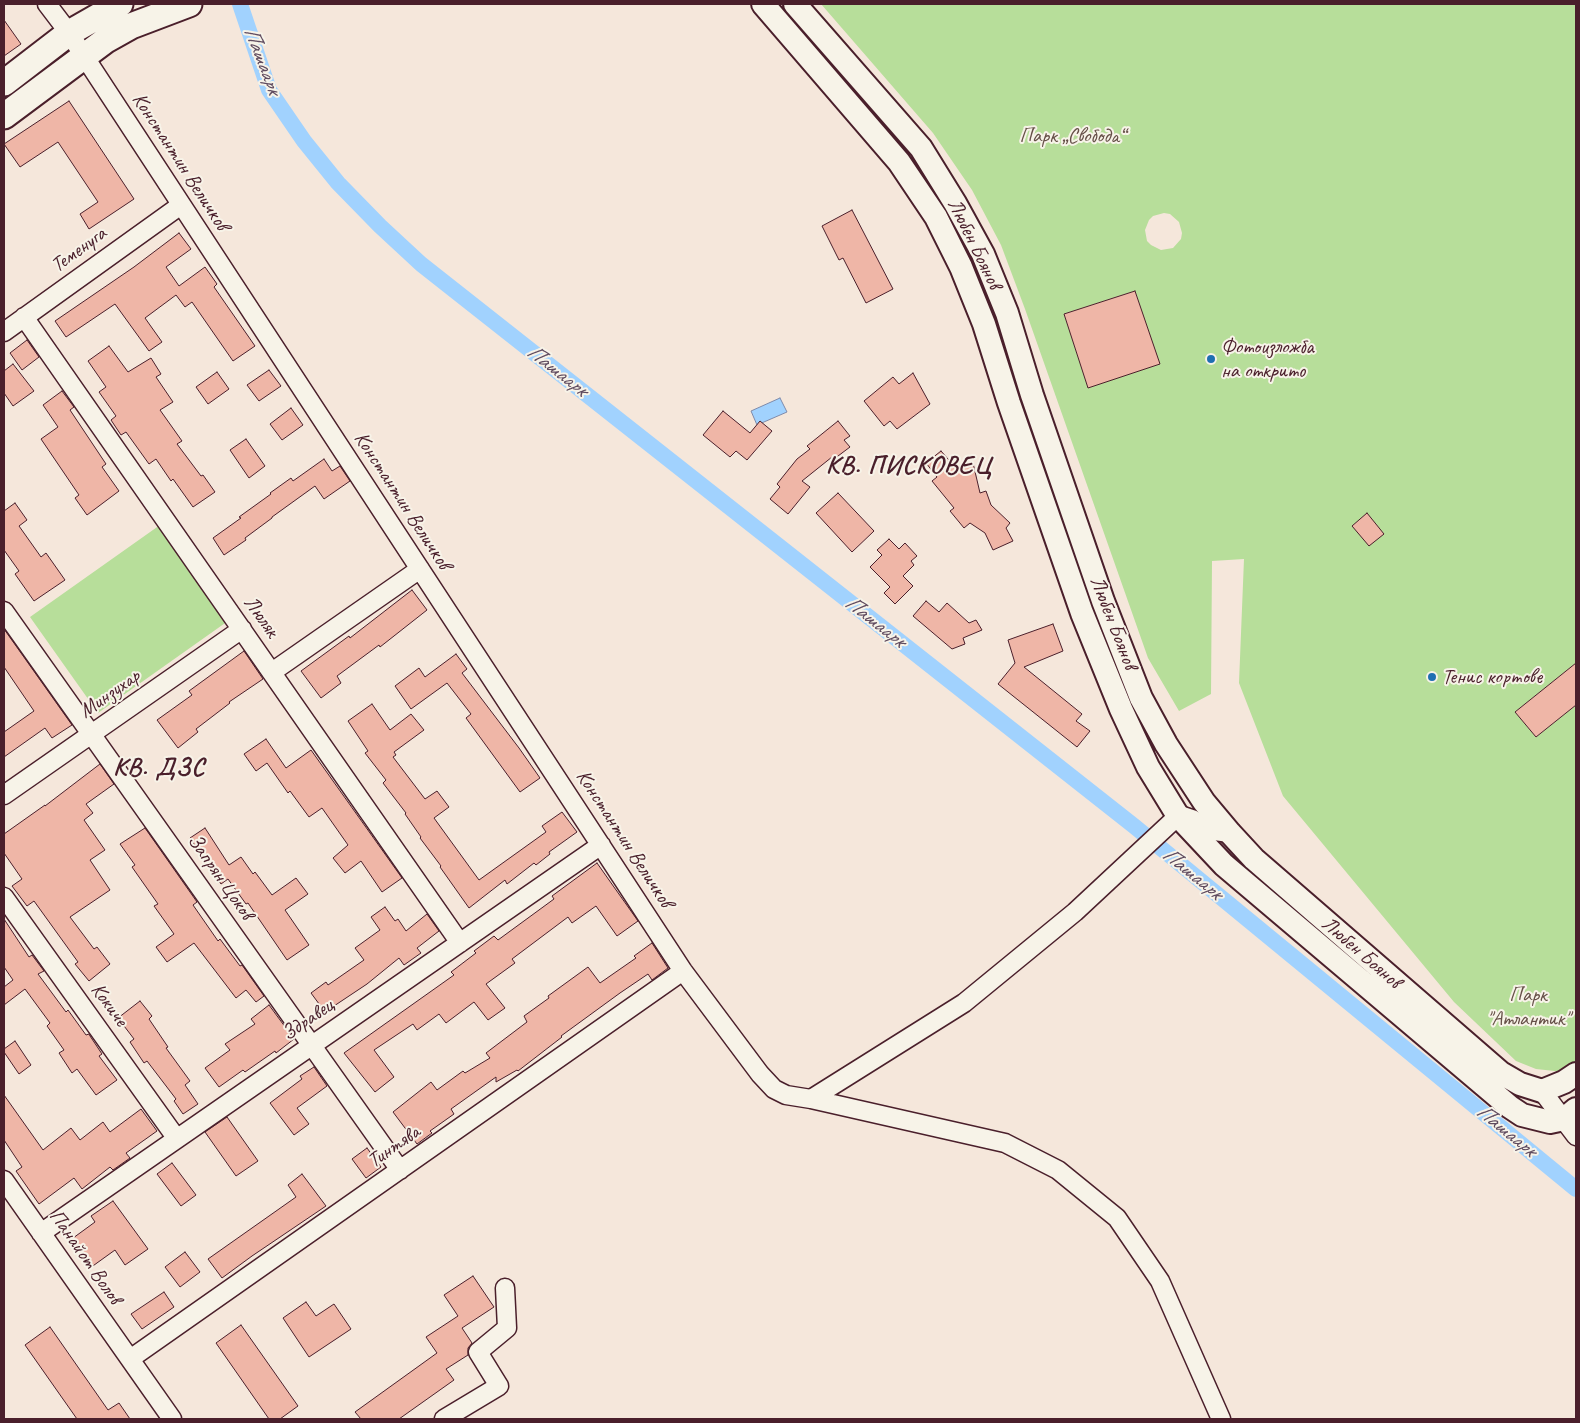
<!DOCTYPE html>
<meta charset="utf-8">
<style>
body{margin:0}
#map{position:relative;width:1580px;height:1423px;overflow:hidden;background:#f5e7db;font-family:Caveat,sans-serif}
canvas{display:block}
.frame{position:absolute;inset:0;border:5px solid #4a1f2b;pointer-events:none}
</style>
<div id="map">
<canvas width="1580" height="1423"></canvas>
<div class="frame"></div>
</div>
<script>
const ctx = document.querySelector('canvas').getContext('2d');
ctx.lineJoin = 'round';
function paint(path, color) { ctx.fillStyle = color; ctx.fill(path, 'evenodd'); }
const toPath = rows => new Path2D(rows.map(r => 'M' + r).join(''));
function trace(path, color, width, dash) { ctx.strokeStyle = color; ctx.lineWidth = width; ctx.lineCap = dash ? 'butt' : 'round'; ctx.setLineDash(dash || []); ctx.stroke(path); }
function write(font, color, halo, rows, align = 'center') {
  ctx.font = font + ' Caveat,sans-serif'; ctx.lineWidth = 4; ctx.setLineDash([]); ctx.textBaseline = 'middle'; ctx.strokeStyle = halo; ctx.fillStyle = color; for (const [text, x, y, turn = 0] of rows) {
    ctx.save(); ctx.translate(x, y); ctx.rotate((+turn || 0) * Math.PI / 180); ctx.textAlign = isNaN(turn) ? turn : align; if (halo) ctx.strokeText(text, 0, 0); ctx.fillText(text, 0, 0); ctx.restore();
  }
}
const green = toPath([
 [821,4,1576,4,1576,663,1515,712,1536,737,1576,705,1576,1067,1564,1072,1536,1069,1516,1061,1454,1002,1283,796,1239,683,1244,559,1212,561,1211,694,1179,711,1148,658,1025,309,1001,245,972,190,933,133],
 [1164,213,1170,214,1179,222,1182,233,1181,239,1173,248,1161,250,1151,245,1147,241,1145,230,1149,220,1153,216],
 [1135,291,1159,364,1088,387,1064,314],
 [160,525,228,621,98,713,30,617]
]);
const water = toPath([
 [780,398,787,412,757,425,751,411,780,398]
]);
const canal = toPath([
 [240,4,269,90,304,141,338,183,380,226,421,264,1134,826,1576,1189]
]);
const building = toPath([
 [4,20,21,44,4,56,4,20],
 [69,101,134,199,89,229,80,214,98,202,58,142,20,167,4,144,69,101],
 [852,210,893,289,866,303,843,258,839,260,822,226,852,210],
 [179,233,191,249,166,267,179,286,205,267,217,284,214,287,255,346,233,361,192,302,185,307,176,295,145,318,162,342,149,351,115,304,66,337,55,321,134,267,179,233],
 [1135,291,1160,364,1088,388,1064,314,1135,291],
 [27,340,39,357,22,370,10,353,27,340],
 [109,346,128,372,151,358,161,374,156,377,173,402,160,410,182,441,177,444,201,476,203,475,215,492,193,507,173,479,171,481,156,459,149,464,126,432,121,435,111,420,116,416,99,392,106,387,88,361,109,346],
 [13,364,34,391,13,406,4,393,4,371,13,364],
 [269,370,281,386,259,401,247,385,269,370],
 [217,372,229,389,208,404,196,387,217,372],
 [913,373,930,404,897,429,890,421,884,426,864,401,893,377,899,384,913,373],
 [62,391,74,407,70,410,106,464,102,467,119,491,87,515,75,498,79,495,41,439,58,427,43,405,62,391],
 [291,408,303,425,282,440,270,424,291,408],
 [723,411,750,433,760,421,772,431,747,460,736,451,730,457,703,435,723,411],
 [838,421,850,436,844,440,850,447,834,459,832,457,802,481,810,487,788,514,770,499,780,487,777,484,797,459,810,449,807,446,838,421],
 [246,439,265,466,249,478,230,450,246,439],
 [941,451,955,467,973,463,980,493,986,491,991,505,1010,523,1006,528,1013,541,993,550,985,533,970,523,964,528,950,511,954,508,932,481,937,477,926,463,941,451],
 [324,459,332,471,340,466,350,481,324,499,315,486,272,517,272,518,245,538,246,540,224,555,213,538,241,518,239,517,271,494,270,493,291,478,293,481,324,459],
 [838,493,874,531,852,552,816,513,838,493],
 [15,503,27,520,19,526,41,557,46,553,65,580,34,601,15,574,19,571,4,550,4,511,15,503],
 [1367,513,1384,534,1369,546,1352,526,1367,513],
 [889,539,899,549,905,543,917,556,911,561,914,565,903,576,913,586,895,604,884,593,890,587,870,567,882,555,877,550,889,539],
 [412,590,427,610,380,647,379,645,337,676,341,683,321,698,301,671,349,636,350,638,412,590],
 [926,601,939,612,947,603,969,623,976,620,982,630,963,638,965,644,952,649,913,616,926,601],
 [1053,624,1063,651,1024,667,1082,714,1076,721,1090,731,1077,747,998,684,1015,663,1008,640,1053,624],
 [4,629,72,725,52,738,45,728,4,757,4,732,34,711,4,667,4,629],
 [244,651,263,679,229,702,230,703,196,729,198,732,178,748,157,720,192,695,189,691,244,651],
 [456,654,467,669,462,673,519,748,540,778,520,792,466,718,471,714,447,683,411,709,395,686,419,668,425,677,456,654],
 [1576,663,1576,705,1536,737,1515,712,1576,663],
 [372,704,390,730,411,714,424,730,394,752,396,755,393,757,425,799,437,791,449,807,434,818,479,880,546,832,542,826,562,812,577,832,549,852,550,854,536,865,534,863,507,884,505,880,469,908,440,867,441,866,420,838,421,837,405,814,406,813,383,783,386,780,365,753,368,751,348,721,372,704],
 [266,739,286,768,311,750,402,878,382,892,361,861,345,873,333,858,348,845,322,808,309,817,290,791,288,793,267,763,256,771,244,754,266,739],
 [100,764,114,784,86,804,93,813,84,820,105,850,90,860,110,890,70,917,94,949,97,947,110,964,89,981,75,964,78,962,34,901,27,906,12,886,22,879,4,853,4,834,45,805,45,806,100,764],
 [145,828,197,902,193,905,218,941,220,939,240,966,242,965,264,996,256,1002,246,990,236,998,194,943,167,962,156,947,174,934,154,906,158,904,132,867,135,865,120,844,145,828],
 [205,828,229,865,241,857,253,874,255,872,272,895,296,878,308,894,285,910,309,945,287,960,248,903,246,904,228,879,221,884,190,838,205,828],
 [597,863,638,921,617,936,596,906,572,923,568,917,512,959,515,963,486,984,505,1008,488,1020,474,1002,446,1023,439,1014,417,1030,413,1024,374,1050,394,1077,375,1092,344,1053,454,975,451,972,476,953,474,951,494,936,498,940,554,899,552,896,597,863],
 [385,907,395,921,398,919,406,931,427,914,439,931,417,948,421,953,404,965,399,958,367,984,325,1012,311,993,326,982,328,985,364,960,355,948,380,930,371,917,385,907],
 [4,919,29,957,32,955,44,971,38,974,66,1012,68,1010,86,1035,89,1034,90,1036,102,1054,99,1056,117,1080,96,1095,77,1069,72,1073,59,1053,64,1050,47,1026,50,1023,25,989,4,1005,4,987,13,980,4,967,4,919],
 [652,943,668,968,652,980,648,974,620,993,561,1036,562,1037,518,1071,517,1070,496,1082,496,1077,451,1109,454,1114,430,1131,432,1133,417,1144,393,1112,431,1082,437,1090,463,1071,465,1073,490,1058,486,1053,527,1022,524,1016,549,998,548,996,588,967,600,983,636,958,634,956,652,943],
 [140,1001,152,1016,149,1019,168,1047,166,1048,190,1081,185,1085,198,1104,183,1114,174,1101,176,1099,147,1061,144,1063,130,1042,134,1039,118,1018,140,1001],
 [269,1005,294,1039,276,1053,275,1051,245,1072,243,1070,219,1087,205,1068,230,1050,225,1044,255,1024,251,1019,269,1005],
 [15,1041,31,1065,19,1074,4,1052,4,1049,15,1041],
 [314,1067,327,1086,297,1108,309,1124,294,1135,270,1103,302,1079,300,1076,314,1067],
 [4,1095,43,1150,71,1128,80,1140,103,1122,110,1132,141,1109,157,1131,126,1153,130,1158,113,1170,110,1167,82,1189,74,1178,39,1204,16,1171,22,1167,4,1140,4,1095],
 [227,1117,258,1161,236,1176,205,1132,227,1117],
 [367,1148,381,1167,366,1178,352,1159,367,1148],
 [172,1163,196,1195,181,1206,157,1174,172,1163],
 [302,1174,326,1206,252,1256,222,1278,208,1259,296,1197,288,1185,302,1174],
 [113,1201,148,1249,125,1265,115,1250,90,1268,69,1241,95,1222,91,1216,113,1201],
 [185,1252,200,1272,180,1287,165,1267,185,1252],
 [473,1276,494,1307,462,1328,472,1343,468,1348,468,1355,446,1369,454,1380,399,1419,361,1419,355,1412,437,1353,426,1337,458,1316,444,1295,473,1276],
 [164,1292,174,1307,142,1329,131,1314,164,1292],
 [306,1302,316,1316,334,1304,351,1329,309,1357,283,1318,306,1302],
 [241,1325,298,1406,280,1419,269,1419,216,1343,241,1325],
 [50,1327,108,1410,119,1403,130,1419,77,1419,25,1345,50,1327]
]);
const minor = toPath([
 [47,4,69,33,683,971,760,1074,774,1089,786,1095,811,1099,1005,1143,1058,1170,1117,1218,1160,1281,1221,1419],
 [24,317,460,943],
 [4,332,181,205],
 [4,611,400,1170],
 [272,672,420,569],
 [4,795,242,629],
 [4,897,177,1139],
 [1542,1091,1576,1136],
 [811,1099,964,1003,1075,912,1178,816,1183,816,1192,819,1214,831,1230,833],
 [4,1180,172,1419],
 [41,1233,601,845],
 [130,1359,683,971],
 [444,1419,499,1386,478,1352,507,1328,505,1288]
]);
const tertiary = toPath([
 [763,4,899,162,936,217,961,267,984,324,1009,403,1082,613,1121,709,1148,767,1178,816,1224,865,1510,1107,1522,1115,1550,1122,1564,1119,1576,1109],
 [795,4,921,148,955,203,983,254,1007,313,1032,395,1103,601,1141,698,1166,744,1204,802,1230,833,1254,859,1501,1073,1520,1084,1542,1091,1564,1082,1576,1074]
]);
const secondary = toPath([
 [4,83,69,33,120,4],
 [4,116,106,40,131,26,189,4]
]);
const markers = [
 [1211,359,5,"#1f6fb2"],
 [1432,677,5,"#1f6fb2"]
];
const parkNames = [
 ["Парк „Свобода“",1072,136],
 ["Парк",1528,995],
 ["\"Атлантик\"",1528,1019]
];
const streetNames = [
 ["Константин Величков",180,162,57],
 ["Любен Боянов",974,244,64],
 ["Теменуга",79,250,-36],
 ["Константин Величков",402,501,57],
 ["Люляк",261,617,55],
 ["Любен Боянов",1113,623,69],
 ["Минзухар",110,694,-35],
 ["Константин Величков",624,839,57],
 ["Запрян Цоков",220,877,55],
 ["Любен Боянов",1361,953,41],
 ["Кокиче",109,1005,54],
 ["Здравец",308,1020,-35],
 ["Тинтява",394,1147,-35],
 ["Панайот Волов",85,1257,55]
];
const poiNames = [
 ["Фотоизложба",1221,347],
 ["на открито",1221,371],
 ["Тенис кортове",1442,677]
];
const waterNames = [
 ["Пашаарк",262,61,69],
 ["Пашаарк",557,371,38],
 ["Пашаарк",875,622,38],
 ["Пашаарк",1192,874,39],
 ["Пашаарк",1506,1131,39]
];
const districtNames = [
 ["КВ. ПИСКОВЕЦ",909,466],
 ["КВ. ДЗС",159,768]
];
paint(green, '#b7de9a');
paint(water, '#a1d2fe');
trace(water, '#7e8aaa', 1);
trace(canal, '#a1d2fe', 16);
paint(building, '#efb6a7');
trace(building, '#4a1f2b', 1);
trace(minor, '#4a1f2b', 21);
trace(tertiary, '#4a1f2b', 26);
trace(secondary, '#4a1f2b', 29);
trace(minor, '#f7f3e8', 18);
trace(tertiary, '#f7f3e8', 22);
trace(secondary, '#f7f3e8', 25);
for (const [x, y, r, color] of markers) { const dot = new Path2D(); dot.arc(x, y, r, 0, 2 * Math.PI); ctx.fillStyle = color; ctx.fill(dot); trace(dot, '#f7f3e8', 2); }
write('21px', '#654f47', '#f7f3e8', parkNames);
write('21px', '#4a1f2b', '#f7f3e8', streetNames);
write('21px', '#4a1f2b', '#f7f3e8', poiNames, 'left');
write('italic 22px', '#604c60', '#f7f3e8', waterNames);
ctx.letterSpacing = '1px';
write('bold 26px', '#4a1f2b', '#f7f3e8', districtNames);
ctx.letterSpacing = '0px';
</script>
